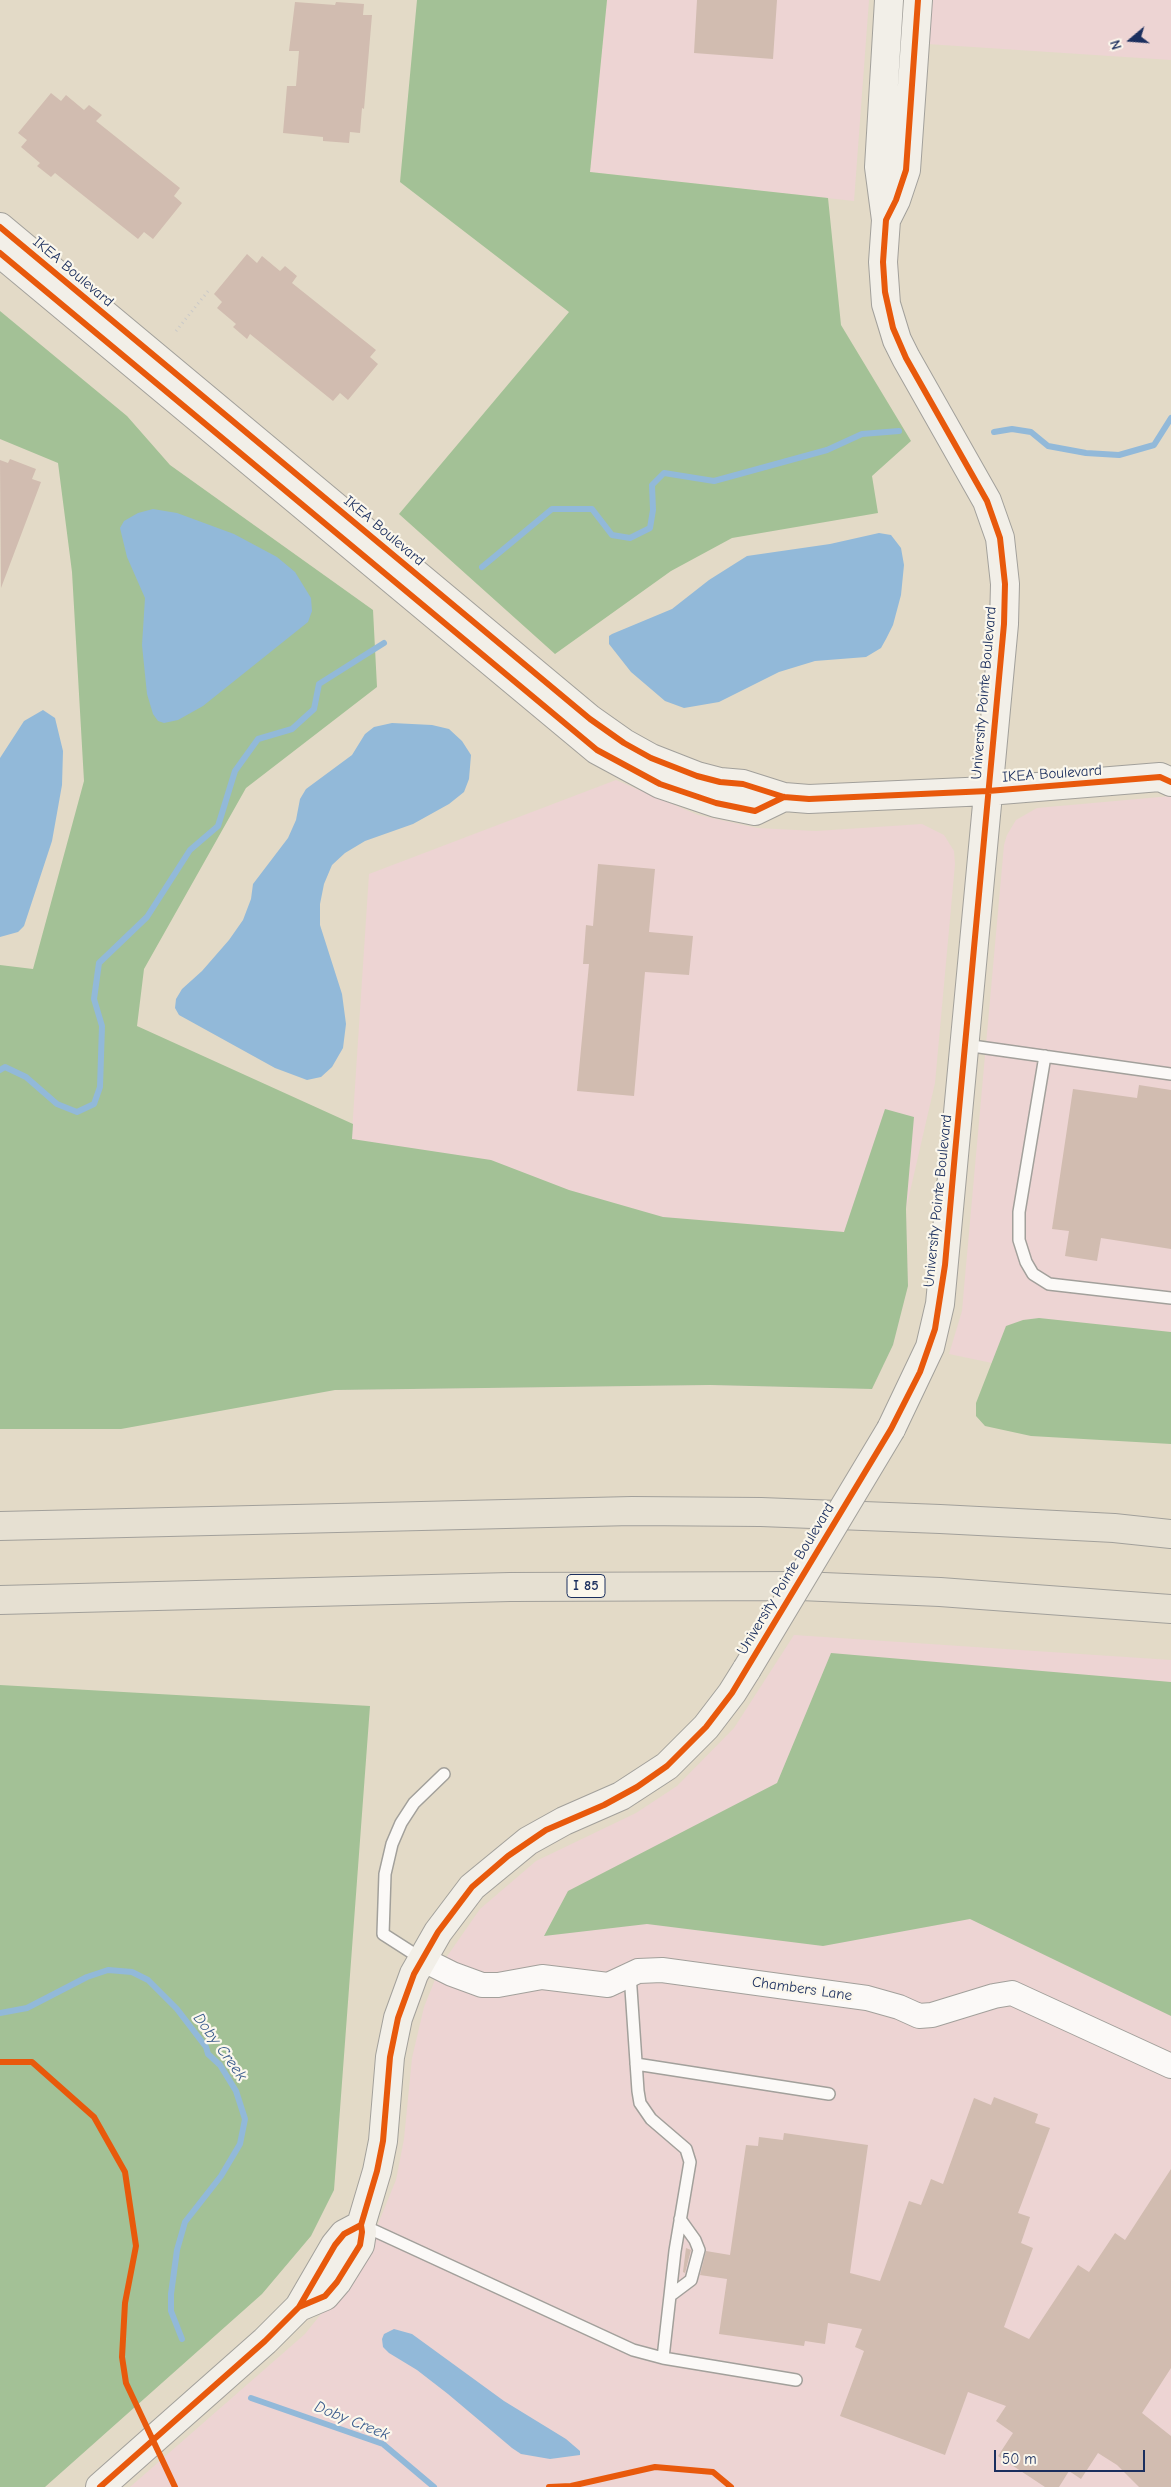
<!DOCTYPE html>
<style>
body{margin:0}
#map{position:relative;width:1171px;height:2487px;overflow:hidden;background:#e3dac7;font-family:"Comic Neue",sans-serif}
canvas{display:block}
.north{position:absolute;left:1106px;top:15px;width:50px;height:50px;-webkit-text-stroke:4px #fbf7ec;paint-order:stroke;rotate:252deg;font-size:14px;font-weight:700;line-height:20px;text-align:center;color:#1b2f5e}
.north::after{content:'';display:block;margin:auto;width:18px;height:22px;background:#1b2f5e;clip-path:polygon(50% 0,100% 100%,50% 72%,0 100%)}
.scale{position:absolute;left:994px;top:2450px;width:151px;height:22px;box-sizing:border-box;border:2px solid #1b2f5e;border-top:0;padding-left:6px;font-size:15px;line-height:18px;white-space:nowrap;color:#1b2f5e;-webkit-text-stroke:4px #fbf7ec;paint-order:stroke}
</style>
<div id="map">
<canvas width="1171" height="2487"></canvas>
<div class="north">N</div>
<div class="scale">50 m</div>
</div>
<script>
const ctx = document.querySelector('canvas').getContext('2d');
ctx.lineJoin = 'round';
function paint(path, color) { ctx.fillStyle = color; ctx.fill(path, 'evenodd'); }
const toPath = rows => new Path2D(rows.map(r => 'M' + r).join(''));
function trace(path, color, width, dash) { ctx.strokeStyle = color; ctx.lineWidth = width; ctx.lineCap = dash ? 'butt' : 'round'; ctx.setLineDash(dash || []); ctx.stroke(path); }
function write(font, color, halo, rows, align = 'center') {
  ctx.font = font + ' "Comic Neue",sans-serif'; ctx.lineWidth = 4.5; ctx.setLineDash([]); ctx.textBaseline = 'middle'; ctx.strokeStyle = halo; ctx.fillStyle = color; for (const [text, x, y, turn = 0] of rows) {
    ctx.save(); ctx.translate(x, y); ctx.rotate((+turn || 0) * Math.PI / 180); ctx.textAlign = isNaN(turn) ? turn : align; if (halo) ctx.strokeText(text, 0, 0); ctx.fillText(text, 0, 0); ctx.restore();
  }
}
const built = toPath([
 [607,0,869,0,854,201,590,172],
 [930,0,1171,0,1171,60,927,44],
 [616,780,698,815,757,828,816,831,922,824,944,835,954,851,955,864,935,1083,906,1209,908,1286,893,1345,872,1389,710,1385,335,1390,369,874],
 [1171,796,1171,1394,1059,1377,949,1354,962,1311,964,1288,1004,845,1007,835,1016,820,1037,808],
 [794,1635,1171,1660,1171,2487,130,2487,305,2334,362,2263,396,2180,404,2139,412,2058,424,2007,441,1965,480,1909,536,1861,636,1813,677,1786,734,1728]
]);
const forest = toPath([
 [417,0,607,0,590,172,828,198,841,325,911,441,872,476,878,513,732,538,671,571,555,654,399,514,569,312,400,182],
 [0,311,127,416,170,465,373,610,377,687,246,788,144,969,137,1026,353,1124,352,1139,491,1160,569,1190,663,1217,844,1232,885,1109,914,1117,906,1209,908,1286,893,1345,872,1389,710,1385,335,1390,121,1429,0,1429,0,965,33,969,84,781,72,572,58,463,0,439],
 [1039,1318,1171,1332,1171,1444,1031,1436,985,1426,976,1416,976,1403,1006,1326,1023,1320],
 [831,1653,1171,1682,1171,2016,970,1919,823,1946,647,1924,544,1936,568,1891,777,1783],
 [0,1685,370,1706,334,2190,311,2236,262,2294,45,2487,0,2487]
]);
const water = toPath([
 [153,509,177,513,234,534,277,557,295,572,311,598,312,611,308,622,203,706,178,720,164,723,158,721,153,714,147,694,142,645,145,598,127,557,120,528,124,521,138,513],
 [879,533,891,535,901,548,904,565,901,595,893,625,886,639,881,648,866,657,815,661,779,672,719,702,684,708,665,701,631,672,609,644,609,636,612,634,672,609,709,580,747,556,830,544],
 [43,710,55,718,63,751,62,785,52,841,24,926,18,932,0,937,0,758,24,721],
 [392,723,432,725,449,729,462,741,471,755,469,779,464,792,449,804,413,824,365,841,345,853,332,865,324,884,320,904,320,925,342,994,346,1024,343,1048,332,1067,321,1077,307,1080,275,1068,179,1015,175,1008,176,999,182,989,202,971,229,940,243,920,251,899,253,884,288,838,296,820,300,799,306,789,352,755,365,734,374,727],
 [394,2329,412,2334,504,2401,566,2439,580,2451,580,2455,550,2459,521,2454,512,2448,448,2394,417,2370,389,2353,383,2347,382,2339,384,2334]
]);
const stream = toPath([
 [994,432,1012,429,1031,432,1048,446,1086,453,1119,455,1154,445,1171,418],
 [482,567,552,509,592,509,612,535,630,538,650,528,653,510,652,485,664,473,714,481,827,450,862,434,899,431],
 [0,1070,5,1067,26,1077,57,1104,77,1112,94,1104,100,1087,102,1026,94,999,99,963,147,917,190,850,218,826,235,771,258,739,292,729,314,709,319,684,384,643],
 [0,2013,27,2008,87,1977,108,1970,132,1972,148,1980,177,2009,206,2047,208,2054,220,2065,236,2091,245,2119,240,2144,221,2176,185,2222,177,2250,171,2294,171,2311,182,2339],
 [251,2398,383,2444,434,2487]
]);
const building = toPath([
 [697,0,777,0,773,59,694,53],
 [295,2,335,5,336,2,364,4,363,15,372,15,364,109,362,108,360,133,350,132,349,143,323,141,323,137,283,133,287,86,296,86,299,51,289,51],
 [51,93,61,101,66,95,84,110,89,105,102,115,96,121,180,188,174,196,182,203,153,239,144,232,138,239,55,173,51,177,37,166,40,163,21,147,27,140,18,133],
 [247,254,257,263,262,256,280,271,285,266,297,276,292,283,376,350,370,357,378,364,348,400,340,393,333,401,250,334,247,339,233,327,236,324,217,308,222,302,214,294],
 [10,459,36,469,32,479,41,482,1,588,0,460,8,463],
 [598,864,655,869,649,932,693,936,689,975,645,972,634,1096,577,1091,589,964,583,964,586,925,593,926],
 [1139,1085,1171,1090,1171,1249,1101,1238,1097,1261,1065,1256,1069,1231,1052,1229,1073,1089,1137,1098],
 [994,2097,1038,2114,1035,2123,1050,2128,1018,2213,1030,2217,1021,2243,1033,2248,1004,2327,1029,2339,1078,2265,1089,2272,1115,2233,1125,2240,1171,2169,1171,2368,1142,2413,1171,2436,1171,2487,1139,2487,1117,2465,1098,2453,1081,2479,1069,2471,1059,2487,1045,2487,998,2456,1013,2433,996,2421,1006,2406,968,2392,945,2455,840,2416,864,2351,855,2347,862,2329,828,2323,825,2344,805,2341,804,2346,719,2334,727,2279,700,2275,706,2251,730,2255,746,2145,758,2146,759,2137,783,2140,784,2133,868,2145,850,2273,880,2281,909,2201,921,2205,931,2179,943,2184,974,2098,991,2105],
 [686,2248,691,2250,685,2273,683,2272]
]);
const path = toPath([
 [176,331,209,290]
]);
const lane = toPath([
 [965,1045,1171,1074],
 [1045,1056,1019,1212,1019,1240,1026,1262,1033,1274,1049,1284,1171,1298],
 [422,1959,383,1934,385,1874,392,1844,401,1823,414,1803,444,1774],
 [636,2064,829,2094],
 [362,2225,633,2350,663,2358,675,2251,690,2162,686,2149,651,2119,640,2103,638,2091,630,1974],
 [671,2295,691,2280,699,2250,695,2240,680,2219],
 [663,2358,796,2380]
]);
const street = toPath([
 [422,1959,452,1974,482,1985,498,1985,542,1977,608,1985,638,1971,662,1970,867,1998,899,2007,919,2016,932,2015,994,1996,1012,1993,1171,2066]
]);
const secondary = toPath([
 [889,0,879,167,886,220,883,262,886,304,897,340,906,358,987,501,1000,538,1005,584,1004,624,940,1304,930,1347,891,1429],
 [886,220,896,200,906,170,918,0],
 [0,227,590,719,624,743,651,758,697,776,720,782,743,784,784,797,809,799,988,791,1160,777,1171,782],
 [0,253,597,750,660,784,716,803,755,811,784,797],
 [361,2225,344,2234,335,2245,299,2307,325,2296,337,2282,360,2245,362,2232,361,2225,377,2171,383,2141,390,2057,398,2018,414,1974,438,1932,472,1887,528,1841,564,1821,621,1796,667,1766,706,1727,732,1693,747,1669],
 [100,2487,265,2341,299,2307]
]);
const highway = toPath([
 [0,1526,632,1511,761,1512,940,1519,1114,1528,1171,1534],
 [0,1600,510,1587,800,1586,940,1592,1171,1609]
]);
const secondaryBridge = toPath([
 [747,1669,891,1429]
]);
const cycleway = toPath([
 [0,227,590,719,624,743,651,758,697,776,720,782,743,784,784,797,809,799,988,791,1160,777,1171,782],
 [0,253,597,750,660,784,716,803,755,811,784,797],
 [0,2062,32,2062,94,2117,125,2172,136,2246,125,2303,122,2357,126,2383,175,2487],
 [361,2225,344,2234,335,2245,299,2307,325,2296,337,2282,360,2245,362,2232,361,2225,377,2171,383,2141,390,2057,398,2018,414,1974,438,1932,472,1887,508,1856,546,1830,604,1805,637,1787,667,1766,706,1727,732,1693,891,1429,920,1372,935,1329,945,1265,955,1153,1004,624,1005,584,1000,538,987,501,906,358,893,328,885,292,883,262,886,220,896,200,906,170,918,0],
 [100,2487,265,2341,299,2307],
 [549,2487,571,2486,655,2467,713,2472,731,2487]
]);
const shields = [
 [586,1586,38]
];
const shieldNames = [
 ["I 85",586,1586]
];
const streetNames = [
 ["IKEA Boulevard",73,272,40],
 ["IKEA Boulevard",384,531,40],
 ["University Pointe Boulevard",984,693,-85],
 ["IKEA Boulevard",1052,774,-4],
 ["University Pointe Boulevard",938,1201,-84],
 ["University Pointe Boulevard",786,1579,-59],
 ["Chambers Lane",802,1989,8]
];
const waterNames = [
 ["Doby Creek",220,2047,54],
 ["Doby Creek",352,2421,22]
];
paint(built, '#edd4d3');
paint(forest, '#a3c196');
paint(water, '#92b9d9');
trace(stream, '#92b9d9', 6);
paint(building, '#d1bcb0');
trace(lane, '#a2a09b', 14);
trace(street, '#a2a09b', 26);
trace(secondary, '#a2a09b', 30);
trace(highway, '#a2a09b', 30);
trace(path, '#cac9c8', 3, [1, 4]);
trace(lane, '#fbf9f7', 11);
trace(street, '#fbf9f7', 24);
trace(secondary, '#f2efe8', 28);
trace(highway, '#e6e0d2', 28);
trace(secondaryBridge, '#a2a09b', 30, []);
trace(secondaryBridge, '#f2efe8', 28);
trace(cycleway, '#e8590c', 6);
for (const [x, y, w] of shields) { const box = new Path2D(); box.roundRect(x - w / 2, y - 11.5, w, 23, 4); ctx.fillStyle = '#fbf7ec'; ctx.fill(box); trace(box, '#1b2f5e', 1); }
write('bold 14px', '#1b2f5e', null, shieldNames);
write('15px', '#1b2f5e', '#fbf7ec', streetNames);
write('italic 16px', '#385a8c', '#fbf7ec', waterNames);
</script>
